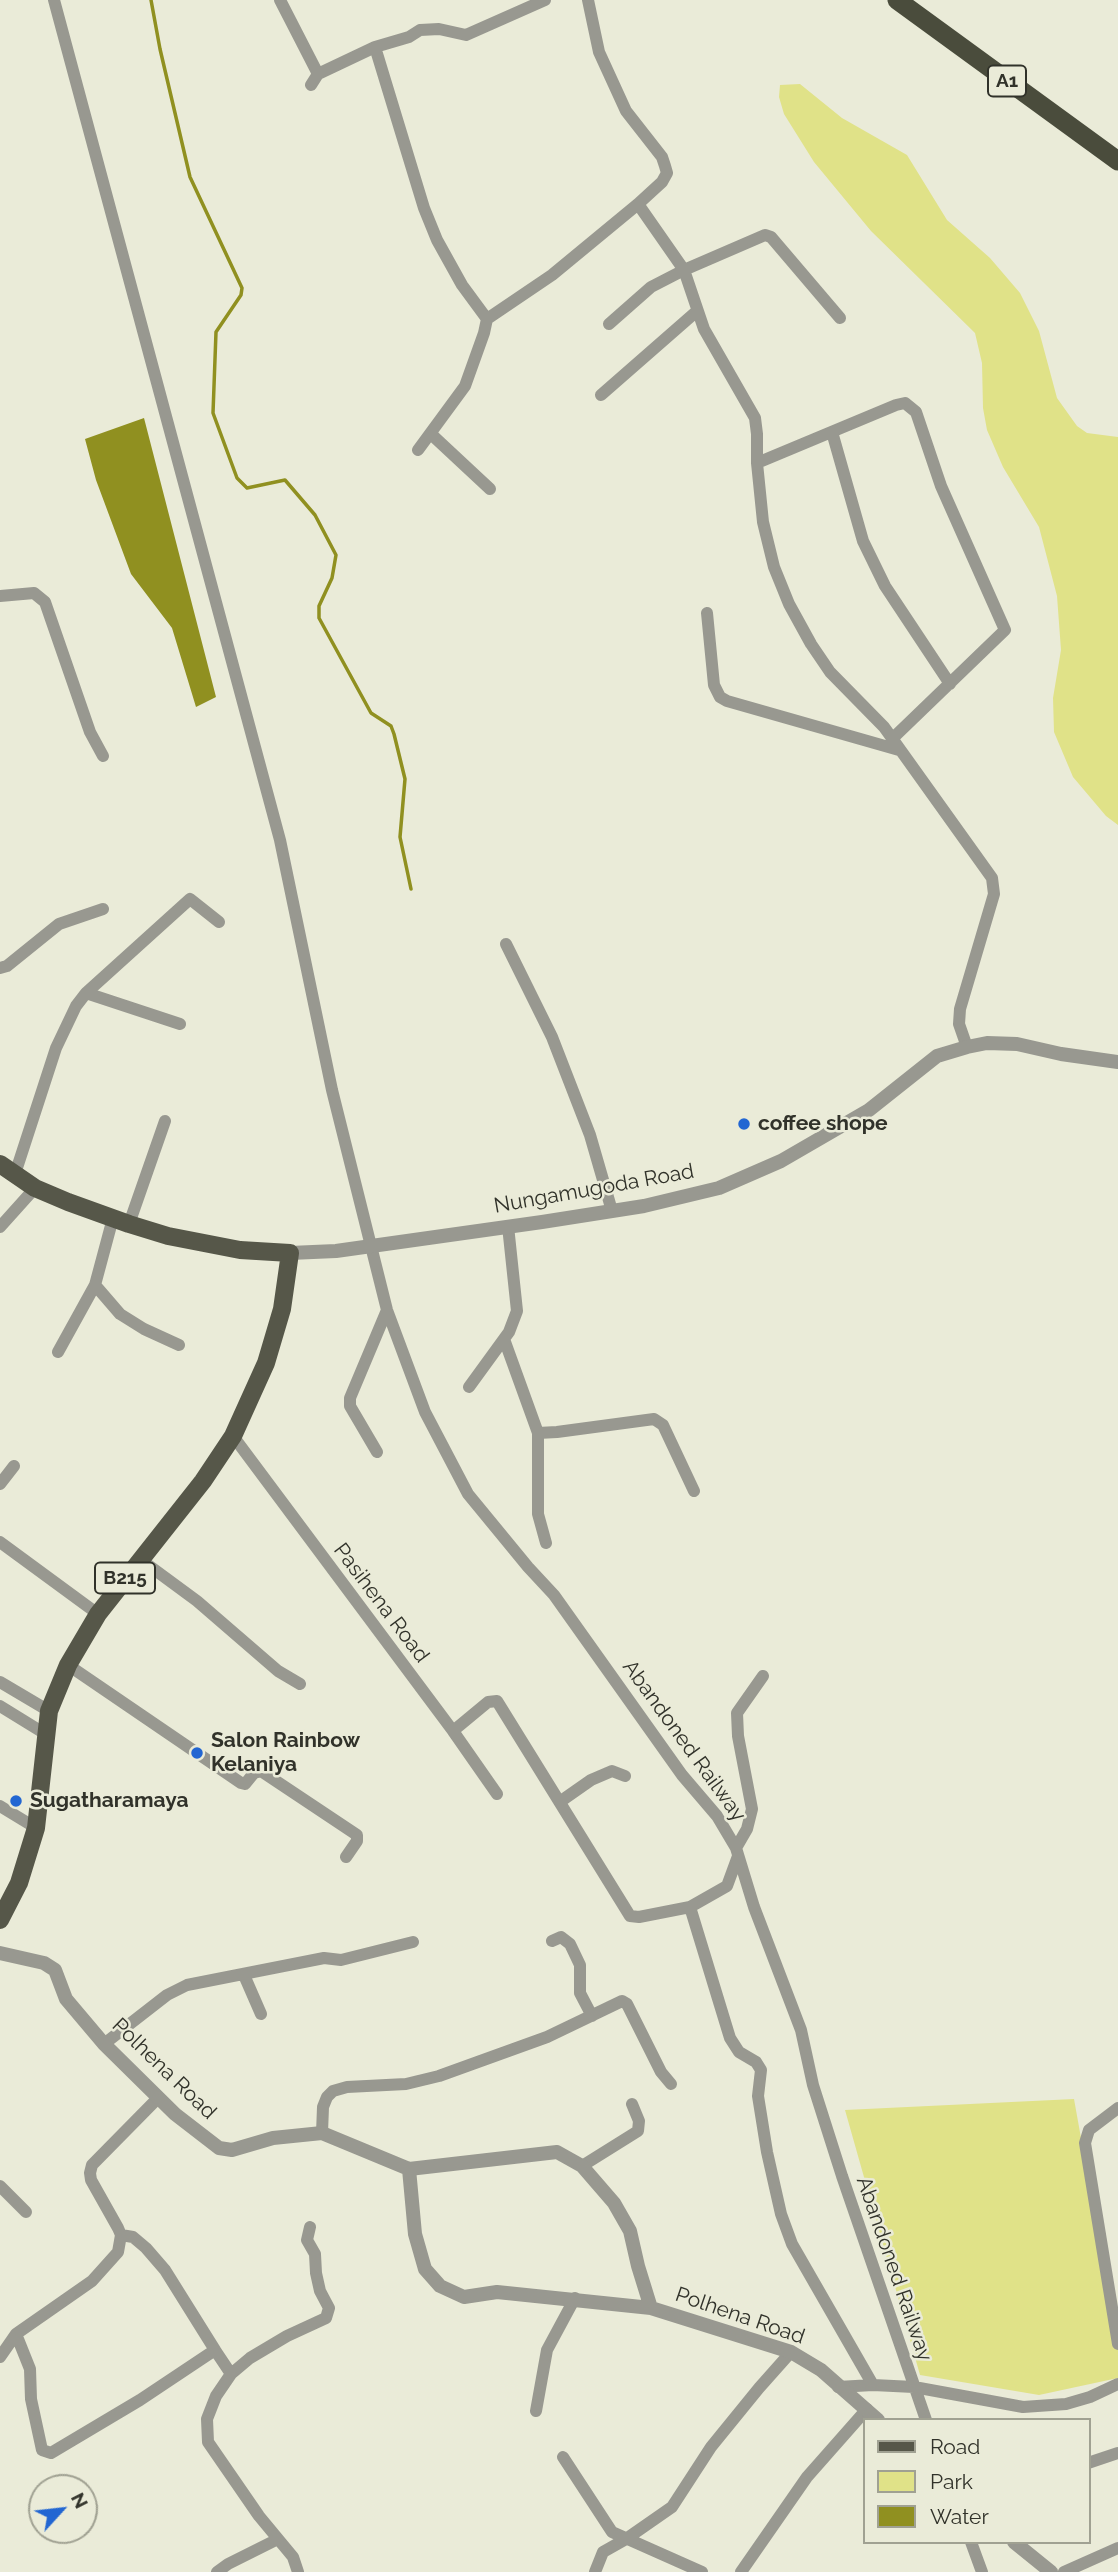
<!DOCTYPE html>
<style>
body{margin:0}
#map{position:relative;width:1118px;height:2572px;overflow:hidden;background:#eaebd8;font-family:Raleway,sans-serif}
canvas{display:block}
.legend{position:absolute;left:863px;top:2418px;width:228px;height:126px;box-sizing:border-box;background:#eaebd8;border:2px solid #a0a192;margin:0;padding:9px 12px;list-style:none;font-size:21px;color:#31322a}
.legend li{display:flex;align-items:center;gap:14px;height:35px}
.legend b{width:35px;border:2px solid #a0a192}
.north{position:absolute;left:28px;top:2474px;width:70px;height:70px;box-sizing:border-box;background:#eaebd8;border:2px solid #a0a192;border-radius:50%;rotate:63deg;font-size:19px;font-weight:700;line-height:28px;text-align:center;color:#31322a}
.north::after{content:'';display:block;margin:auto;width:24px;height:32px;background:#2266d2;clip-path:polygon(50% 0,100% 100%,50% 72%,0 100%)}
</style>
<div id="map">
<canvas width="1118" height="2572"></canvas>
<ul class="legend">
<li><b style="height:9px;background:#565749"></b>Road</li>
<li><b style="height:19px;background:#e0e288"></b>Park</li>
<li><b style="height:19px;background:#909020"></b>Water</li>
</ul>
<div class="north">N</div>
</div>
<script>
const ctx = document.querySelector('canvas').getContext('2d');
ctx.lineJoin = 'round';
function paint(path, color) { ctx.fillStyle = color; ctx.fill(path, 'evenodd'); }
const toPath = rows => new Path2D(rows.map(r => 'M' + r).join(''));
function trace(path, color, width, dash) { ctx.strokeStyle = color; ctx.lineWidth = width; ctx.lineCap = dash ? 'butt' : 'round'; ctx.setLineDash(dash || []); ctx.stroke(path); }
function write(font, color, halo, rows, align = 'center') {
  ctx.font = font + ' Raleway,sans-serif'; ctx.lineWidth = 5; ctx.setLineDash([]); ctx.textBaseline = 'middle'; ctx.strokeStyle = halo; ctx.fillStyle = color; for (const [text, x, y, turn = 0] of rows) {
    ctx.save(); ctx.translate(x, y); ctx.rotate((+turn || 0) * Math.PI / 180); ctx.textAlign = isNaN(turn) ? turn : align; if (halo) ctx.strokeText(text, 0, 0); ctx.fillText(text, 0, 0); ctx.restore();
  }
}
const green = toPath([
 [800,84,842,118,907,155,947,220,990,258,1020,293,1039,331,1057,398,1077,426,1087,433,1118,437,1118,825,1106,816,1073,777,1054,732,1053,698,1061,650,1057,596,1039,527,1003,467,987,430,983,408,982,363,975,333,871,231,814,162,784,114,779,97,780,85],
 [1074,2099,1118,2344,1118,2378,1039,2395,920,2375,845,2110]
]);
const water = toPath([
 [144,418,216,697,196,707,172,628,131,574,96,480,85,439]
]);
const stream = toPath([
 [151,0,160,49,190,177,242,288,241,295,216,332,213,413,237,478,247,488,285,480,315,515,336,555,332,578,319,606,319,618,371,713,391,726,394,734,405,779,400,837,411,889]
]);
const minor = toPath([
 [54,0,280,840,332,1090,387,1310,425,1412,468,1494,528,1567,554,1595,682,1775,717,1816,736,1848,754,1907,801,2030,813,2085,842,2176,926,2420],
 [280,0,318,74],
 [588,0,599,52,626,111,662,157,665,166,667,173,662,182,638,204,684,270,704,329,755,418,757,434,757,463,763,522,774,567,789,604,811,644,830,672,884,727,992,878,994,894,960,1009,959,1024,967,1047],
 [375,47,424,208,437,240,462,285,487,319,484,333,465,386,418,450],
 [311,85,318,74,375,47,409,37,420,30,439,29,466,35,545,0],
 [487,319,552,275,638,204],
 [609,324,651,287,684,270,765,235,771,237,840,318],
 [601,395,697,311],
 [832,432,863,541,885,586,950,684],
 [431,434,490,489],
 [757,463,896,405,905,403,916,412,941,486,1005,630,893,738],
 [0,596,34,593,45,602,90,732,103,756],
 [707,613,714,685,720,697,727,701,899,750],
 [506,944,552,1037,590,1135,612,1211],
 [0,968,7,966,59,924,103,909],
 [86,993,180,1024],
 [15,1174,56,1048,76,1006,86,993,190,899,219,922],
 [129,1224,165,1121],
 [0,1227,35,1188],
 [95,1285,120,1314,144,1329,179,1345],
 [504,1339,538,1433,557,1432,654,1419,663,1425,694,1491],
 [58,1352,95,1285,113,1218],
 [469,1387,509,1332,517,1311,508,1226],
 [538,1433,538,1514,546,1543],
 [233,1436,453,1731,497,1794],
 [377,1452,350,1406,350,1398,387,1310],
 [0,1484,14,1466],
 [0,1542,98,1614],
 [140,1559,197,1601,278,1671,300,1684],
 [68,1665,241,1783,245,1784,254,1773,261,1771,357,1835,357,1841,346,1857],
 [0,1682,49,1711],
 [0,1706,47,1735],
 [453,1731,488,1702,497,1701,630,1916,639,1917,690,1907,727,1886,738,1856],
 [561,1801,591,1780,612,1771,625,1776],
 [0,1806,36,1828],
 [736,1848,747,1829,752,1809,738,1736,737,1713,763,1676],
 [690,1907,730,2038,739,2052,756,2062,761,2070,758,2096,767,2152,781,2214,792,2244,873,2385],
 [552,1941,561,1937,570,1944,580,1965,580,1993,592,2016],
 [244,1975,261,2014],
 [104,2044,167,1995,187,1985,324,1958,341,1960,413,1942],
 [1118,2108,1089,2130,1085,2143,1118,2344],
 [322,2133,323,2107,327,2097,333,2091,347,2087,406,2084,439,2076,547,2037,622,2001,627,2004,661,2072,671,2084],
 [582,2166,638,2131,639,2121,632,2104],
 [0,2186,26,2212],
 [16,2334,30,2369,31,2399,42,2450,51,2453,140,2400,215,2350,165,2270,146,2248,133,2237,121,2235],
 [215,2350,231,2374,216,2396,207,2419,208,2442,259,2516,293,2557,298,2572],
 [0,2357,16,2334,92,2281,118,2252,121,2235,118,2228,91,2180,90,2173,92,2165,158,2098],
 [231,2374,250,2358,287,2336,326,2318,329,2308,320,2291,316,2273,315,2254,307,2240,310,2227],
 [838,2387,873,2385,914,2387,1023,2407,1066,2404,1090,2397,1118,2384],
 [536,2411,547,2350,575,2298],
 [563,2457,612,2532,702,2572],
 [1088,2463,1118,2453],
 [971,2542,982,2572],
 [217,2572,228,2564,278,2539],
 [595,2572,603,2552,626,2539,672,2507,711,2447,759,2388,791,2352],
 [741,2572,807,2477,867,2409],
 [1064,2572,1118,2548]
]);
const tertiary = toPath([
 [290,1253,336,1251,542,1222,644,1206,719,1188,781,1161,869,1110,937,1056,967,1047,987,1043,1017,1044,1061,1054,1118,1062],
 [0,1953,44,1963,55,1970,66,1999,104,2044,175,2114,219,2148,232,2150,273,2138,322,2133,409,2169,557,2152,582,2166,614,2203,630,2231,638,2266,651,2308],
 [409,2169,415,2234,425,2269,440,2286,464,2297,497,2292,651,2308,791,2352,821,2370,878,2420],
 [1014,2542,1051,2572]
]);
const primary = toPath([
 [0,1164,35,1188,68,1202,129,1224,168,1236,240,1250,290,1253,282,1309,266,1363,233,1436,203,1481,98,1614,68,1665,49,1711,36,1828,19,1883,0,1920]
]);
const trunk = toPath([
 [897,0,1118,161]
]);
const markers = [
 [744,1124,7,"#2266d2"],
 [197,1753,7,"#2266d2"],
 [16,1801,7,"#2266d2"]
];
const shields = [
 [1007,81,38],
 [125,1578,60]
];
const shieldNames = [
 ["A1",1007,81],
 ["B215",125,1578]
];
const poiNames = [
 ["coffee shope",758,1124],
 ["Salon Rainbow",211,1741],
 ["Kelaniya",211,1765],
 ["Sugatharamaya",30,1801]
];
const streetNames = [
 ["Nungamugoda Road",594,1189,-10],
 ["Pasihena Road",381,1603,53],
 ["Abandoned Railway",684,1741,54],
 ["Polhena Road",164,2069,44],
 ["Abandoned Railway",894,2269,71],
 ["Polhena Road",740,2316,19]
];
paint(green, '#e0e288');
paint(water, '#909020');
trace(stream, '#909020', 3.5);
trace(minor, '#989890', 12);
trace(tertiary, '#989890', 14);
trace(primary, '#565749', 18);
trace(trunk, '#4a4c3c', 19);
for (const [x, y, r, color] of markers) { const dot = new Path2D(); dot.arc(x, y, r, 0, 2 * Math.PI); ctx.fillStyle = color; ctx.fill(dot); trace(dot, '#eaebd8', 2.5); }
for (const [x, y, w] of shields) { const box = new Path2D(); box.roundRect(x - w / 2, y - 15.5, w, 31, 5); ctx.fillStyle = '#eaebd8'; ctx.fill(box); trace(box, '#31322a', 2); }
write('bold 19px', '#31322a', null, shieldNames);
write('bold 21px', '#31322a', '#eaebd8', poiNames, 'left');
write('21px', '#31322a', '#eaebd8', streetNames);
</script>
